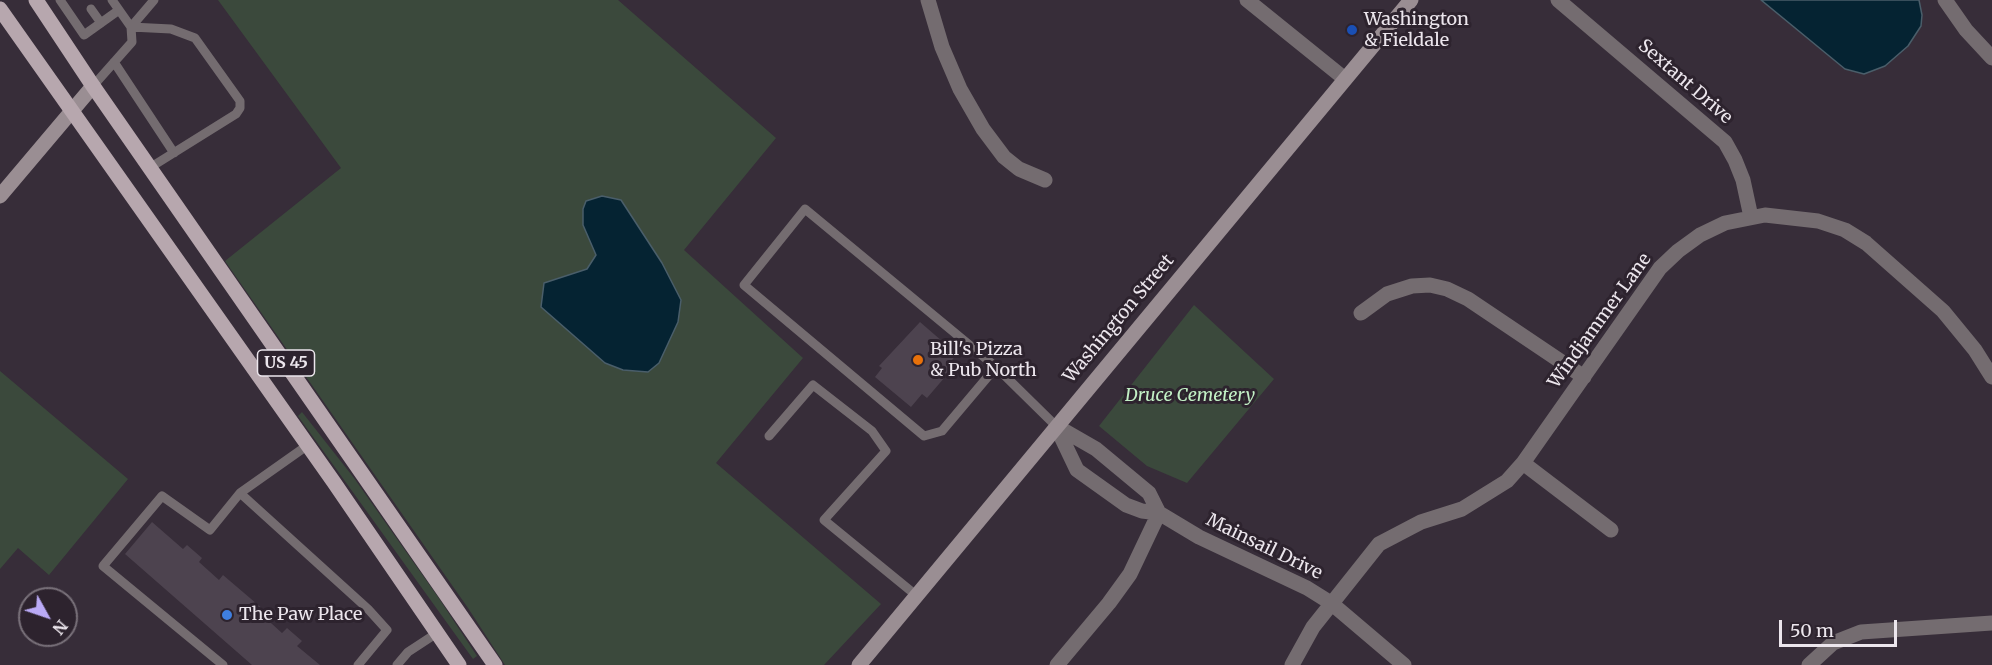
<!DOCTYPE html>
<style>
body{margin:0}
#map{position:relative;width:1992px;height:665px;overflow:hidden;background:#372d39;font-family:Merriweather,serif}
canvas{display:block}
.north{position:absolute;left:18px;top:587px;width:60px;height:60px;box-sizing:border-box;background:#2d232e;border:2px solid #79717a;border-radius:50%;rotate:130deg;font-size:16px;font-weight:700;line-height:24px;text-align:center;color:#ece6ed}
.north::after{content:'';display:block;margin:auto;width:21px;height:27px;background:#baaaf6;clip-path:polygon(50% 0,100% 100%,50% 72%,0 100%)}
.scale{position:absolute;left:1779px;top:620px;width:118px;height:27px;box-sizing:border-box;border:3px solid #ece6ed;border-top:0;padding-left:8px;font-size:18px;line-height:21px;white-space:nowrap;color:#ece6ed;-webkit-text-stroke:4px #2d232e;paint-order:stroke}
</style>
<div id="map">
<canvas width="1992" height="665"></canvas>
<div class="north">N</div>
<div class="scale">50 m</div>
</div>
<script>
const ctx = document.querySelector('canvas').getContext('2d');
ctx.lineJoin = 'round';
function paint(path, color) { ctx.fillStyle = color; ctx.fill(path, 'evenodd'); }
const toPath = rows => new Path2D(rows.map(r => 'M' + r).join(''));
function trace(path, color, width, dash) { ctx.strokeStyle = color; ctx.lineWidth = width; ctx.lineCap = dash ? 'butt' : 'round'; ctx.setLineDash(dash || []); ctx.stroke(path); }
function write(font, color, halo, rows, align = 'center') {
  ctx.font = font + ' Merriweather,serif'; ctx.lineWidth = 6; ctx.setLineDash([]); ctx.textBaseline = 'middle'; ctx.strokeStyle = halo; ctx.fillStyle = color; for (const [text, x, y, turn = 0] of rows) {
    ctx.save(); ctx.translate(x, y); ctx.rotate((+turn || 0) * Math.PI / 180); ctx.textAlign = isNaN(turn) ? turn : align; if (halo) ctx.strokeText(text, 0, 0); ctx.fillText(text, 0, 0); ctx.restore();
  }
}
const green = toPath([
 [218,0,618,0,776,138,684,250,803,358,716,463,881,604,824,665,505,665,468,608,225,261,341,168],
 [1194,305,1274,379,1187,483,1147,466,1099,426],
 [0,371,128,479,49,575,18,548,0,569],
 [302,412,354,478,438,597,477,656,473,659,298,416]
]);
const water = toPath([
 [1761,0,1919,0,1922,15,1921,26,1908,46,1885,66,1864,74,1845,69,1761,0],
 [602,196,621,200,662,263,681,300,678,322,659,363,648,372,623,370,605,363,541,307,544,283,587,269,596,255,583,225,583,209,586,201,602,196]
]);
const building = toPath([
 [920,322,957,354,947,366,951,370,927,398,922,394,911,407,875,377,882,368,879,366],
 [152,522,183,549,187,545,202,558,199,562,219,580,223,575,264,610,261,614,282,633,287,628,302,641,297,646,320,665,252,665,125,554]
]);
const lane = toPath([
 [60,0,84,35,119,10],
 [112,0,131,27,171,29,195,38,240,101,240,108,236,114,151,167],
 [91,9,101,23],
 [114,62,174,153],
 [93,86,132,42,131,27,154,0],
 [996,367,942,431,924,436,744,285,805,209,996,367,1056,426],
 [769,436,813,385,872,431,886,451,824,520,917,596],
 [240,493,368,609,387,630,358,665],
 [223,665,103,566,162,496,210,530,240,493,308,445],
 [397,665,408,652,437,633]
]);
const street = toPath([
 [928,0,942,47,960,89,983,129,1004,157,1019,169,1045,180],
 [1247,0,1345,79],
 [1558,0,1725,142,1735,160,1743,180,1751,217],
 [1945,0,1966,30,1992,58],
 [1361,313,1387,294,1412,286,1430,285,1447,289,1468,299,1584,377],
 [1056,426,1077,470,1126,505,1142,511,1159,513,1199,537,1307,588,1331,603,1404,665],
 [1056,426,1096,449,1149,493,1159,513],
 [1523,463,1611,530],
 [1057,665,1109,603,1130,574,1159,513],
 [1292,665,1313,627,1379,544,1421,522,1462,509,1507,481,1523,463,1660,268,1678,251,1700,235,1725,223,1765,215,1818,221,1845,230,1866,243,1943,311,1975,350,1992,377],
 [1809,665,1833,643,1861,632,1992,623]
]);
const secondary = toPath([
 [0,196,93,86],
 [859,665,1411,0]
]);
const primary = toPath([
 [36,0,93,86,495,665],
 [0,9,333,481,459,665]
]);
const markers = [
 [1352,30,6,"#1a4fb4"],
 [918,360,6,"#e8710a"],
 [227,615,6,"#3f7fe0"]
];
const shields = [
 [286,363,57]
];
const shieldNames = [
 ["US 45",286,363]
];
const poiNames = [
 ["Washington",1364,20],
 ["& Fieldale",1364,41],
 ["Bill's Pizza",930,350],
 ["& Pub North",930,371],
 ["The Paw Place",239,615]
];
const streetNames = [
 ["Sextant Drive",1685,82,41],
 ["Washington Street",1119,319,-50],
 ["Windjammer Lane",1600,321,-54],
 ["Mainsail Drive",1264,547,26]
];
const parkNames = [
 ["Druce Cemetery",1190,396]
];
paint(green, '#3b493c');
paint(water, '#052332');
trace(water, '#4a5e6a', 1.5);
paint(building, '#4d434f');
trace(lane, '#746c70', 9);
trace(street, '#746c70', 15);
trace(secondary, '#9a8e93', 15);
trace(primary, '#b7a7ae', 15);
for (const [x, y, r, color] of markers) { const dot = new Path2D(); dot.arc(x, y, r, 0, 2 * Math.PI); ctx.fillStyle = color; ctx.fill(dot); trace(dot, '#2d232e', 2); }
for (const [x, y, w] of shields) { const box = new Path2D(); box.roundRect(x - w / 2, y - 13, w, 26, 4.5); ctx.fillStyle = '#2d232e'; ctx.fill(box); trace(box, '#ece6ed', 1.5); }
write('bold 16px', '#ece6ed', null, shieldNames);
write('18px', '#ece6ed', '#2d232e', poiNames, 'left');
write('18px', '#ece6ed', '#2d232e', streetNames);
write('italic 18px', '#c2f0c5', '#2d232e', parkNames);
</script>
